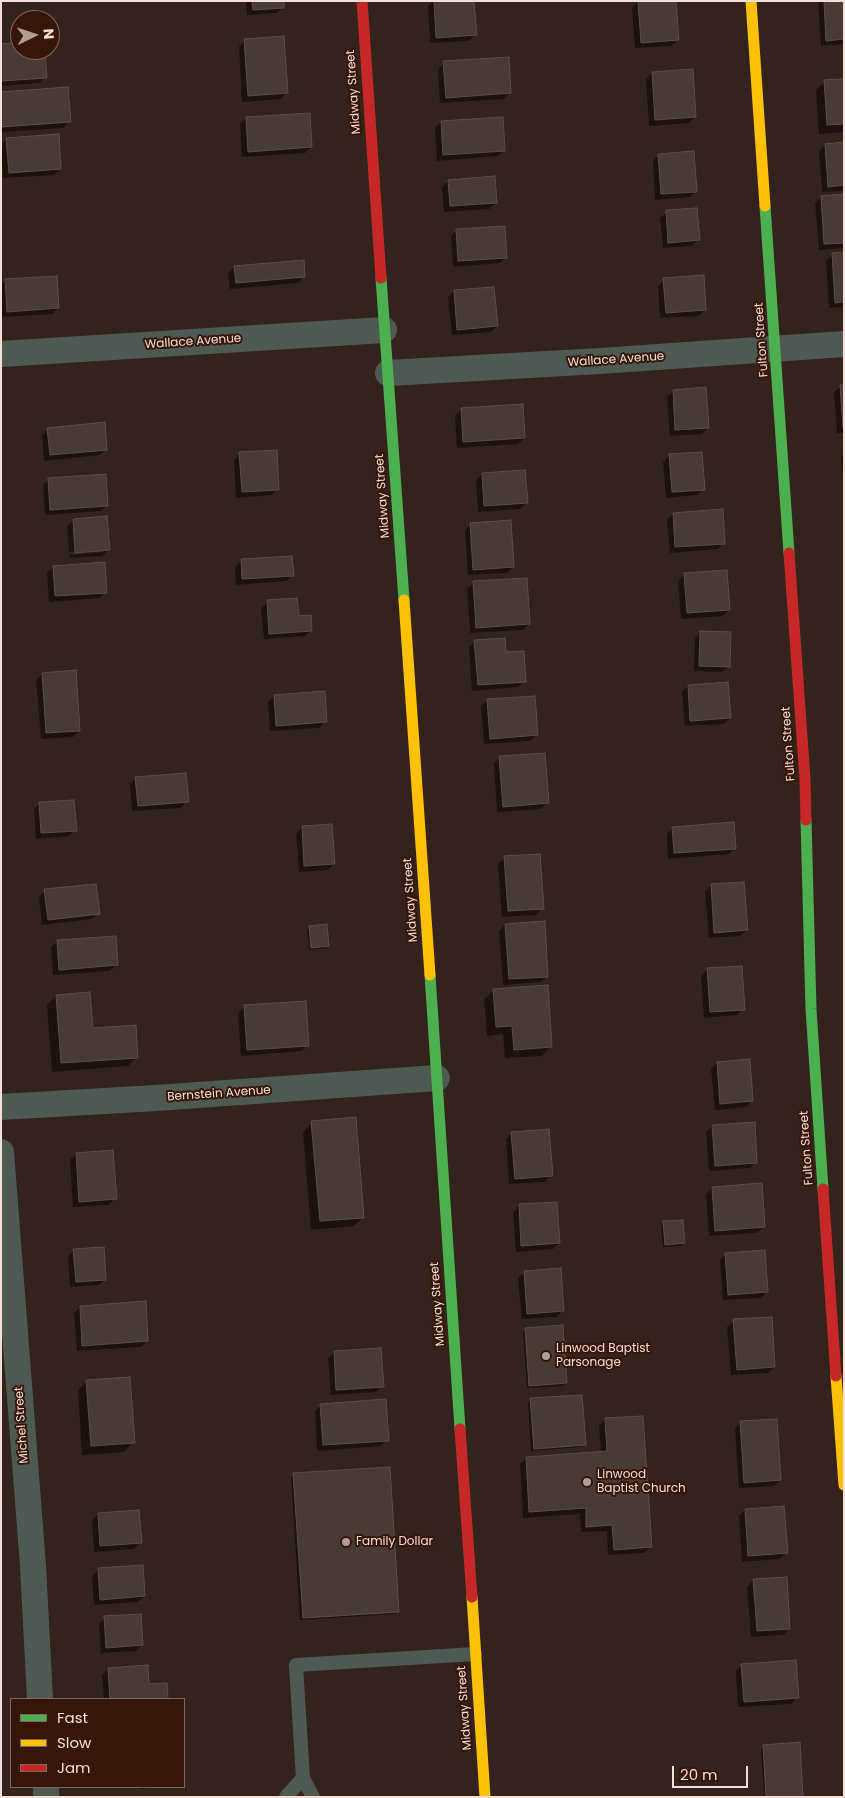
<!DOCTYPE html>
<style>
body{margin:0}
#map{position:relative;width:845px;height:1798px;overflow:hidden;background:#34231c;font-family:Poppins,sans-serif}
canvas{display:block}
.frame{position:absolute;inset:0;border:2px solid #f5ded6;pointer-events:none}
.legend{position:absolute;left:10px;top:1698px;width:175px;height:90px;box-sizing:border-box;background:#351609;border:1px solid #82665b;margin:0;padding:6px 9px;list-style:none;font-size:15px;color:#f5ded6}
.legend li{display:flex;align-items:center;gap:10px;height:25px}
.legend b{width:25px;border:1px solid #82665b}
.north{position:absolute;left:10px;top:10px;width:50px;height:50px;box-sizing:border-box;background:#351609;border:1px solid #82665b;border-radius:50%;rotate:86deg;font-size:14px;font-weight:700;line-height:20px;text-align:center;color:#f5ded6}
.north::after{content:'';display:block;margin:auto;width:18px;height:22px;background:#b19d95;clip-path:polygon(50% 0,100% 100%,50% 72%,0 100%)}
.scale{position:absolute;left:672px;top:1766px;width:76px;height:22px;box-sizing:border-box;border:2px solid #f5ded6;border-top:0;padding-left:6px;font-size:15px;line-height:18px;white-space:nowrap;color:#f5ded6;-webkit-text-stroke:4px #351609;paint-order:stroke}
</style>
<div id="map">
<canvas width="845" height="1798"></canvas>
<div class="frame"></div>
<ul class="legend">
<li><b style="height:6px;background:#4caf50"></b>Fast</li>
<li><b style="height:6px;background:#ffc107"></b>Slow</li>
<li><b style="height:6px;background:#c62828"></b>Jam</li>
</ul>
<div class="north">N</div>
<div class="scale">20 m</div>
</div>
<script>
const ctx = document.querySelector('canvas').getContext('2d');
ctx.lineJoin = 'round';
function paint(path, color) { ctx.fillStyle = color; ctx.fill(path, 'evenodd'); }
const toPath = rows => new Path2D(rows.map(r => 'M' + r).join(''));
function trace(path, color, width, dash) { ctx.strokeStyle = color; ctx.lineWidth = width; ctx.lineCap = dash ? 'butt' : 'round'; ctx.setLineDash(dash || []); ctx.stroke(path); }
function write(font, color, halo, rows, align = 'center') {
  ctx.font = font + ' Poppins,sans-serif'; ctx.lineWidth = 4; ctx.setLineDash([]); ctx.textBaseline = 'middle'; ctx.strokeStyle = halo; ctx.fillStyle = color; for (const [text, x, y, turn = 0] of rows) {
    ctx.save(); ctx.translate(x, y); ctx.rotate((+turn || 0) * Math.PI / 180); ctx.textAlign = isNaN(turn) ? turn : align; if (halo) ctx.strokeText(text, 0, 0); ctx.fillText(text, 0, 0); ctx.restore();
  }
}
const shadow = toPath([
 [246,1,283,1,283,7,277,13,247,15],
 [433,1,473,1,475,35,469,41,430,43,428,6],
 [818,1,844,1,844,44,821,46],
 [638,2,678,40,671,46,635,48,632,8],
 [245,40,287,93,280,99,242,102,239,47],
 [20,44,20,50,43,50,45,77,39,83,1,86,1,45],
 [444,63,510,92,504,99,440,103,438,69],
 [652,73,695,117,689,123,649,126,646,79],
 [844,80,844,132,819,134,816,90,825,81],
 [1,93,70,121,63,128,1,132],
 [246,118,311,147,305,153,242,157,240,124],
 [441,122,504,150,498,156,437,161,435,128],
 [7,139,60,169,54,175,3,178,1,145],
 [844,144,844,191,822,192,819,151,825,145],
 [659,155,696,191,690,197,655,200,653,161],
 [448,181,496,203,489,209,444,212,442,187],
 [844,195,844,248,819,250,815,203,821,197],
 [667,212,698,240,692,246,663,248,660,218],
 [457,230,506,257,500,263,453,267,451,236],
 [844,254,844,307,829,308,826,261,832,255],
 [234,267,304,277,298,283,230,289,228,273],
 [664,280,705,309,699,316,660,318,658,286],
 [5,281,58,308,52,314,1,317,1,285],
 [454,291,497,326,491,332,452,335,448,297],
 [841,386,844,386,844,433,837,433,834,392],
 [673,391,708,428,702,434,670,436,667,397],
 [461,410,524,438,518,444,457,448,455,416],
 [48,429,106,449,100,455,44,461,42,435],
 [240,454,278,489,272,495,236,498,234,460],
 [844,454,844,489,841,456],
 [669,456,704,489,697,495,666,498,663,462],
 [482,474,526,503,520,509,478,512,476,480],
 [49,479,107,505,101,511,45,515,43,485],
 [673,514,724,543,718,549,670,553,667,520],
 [73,520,108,550,102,556,70,558,69,555,104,552,104,550,69,552,67,526],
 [471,524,513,567,507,573,468,575,465,530],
 [241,561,293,575,286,581,236,585,235,567],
 [53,567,106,592,100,598,49,602,47,573],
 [684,575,729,610,723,616,681,619,678,581],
 [473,583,529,624,523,630,470,633,467,589],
 [268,602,298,617,311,630,305,636,264,639,261,608],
 [701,632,729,666,722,672,694,671,695,638],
 [475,641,505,654,524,681,518,687,472,691,469,647],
 [43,674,79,731,73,737,41,739,36,680],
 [688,686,730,718,724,724,685,726,682,692],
 [274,696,325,722,319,728,270,731,268,702],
 [488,700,537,735,530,741,484,744,481,706],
 [500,757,547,803,541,809,497,812,494,764],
 [136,778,187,801,181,808,132,811,130,784],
 [40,803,75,830,69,836,36,839,34,809],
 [302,828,334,864,328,870,299,872,296,834],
 [673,828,735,848,729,854,668,859,667,834],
 [504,858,542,908,536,915,502,917,498,864],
 [712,885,747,930,740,936,709,938,705,891],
 [45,891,98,913,92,919,42,925,39,897],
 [505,925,547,976,541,982,503,985,499,931],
 [310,927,328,945,325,948,309,950,307,930],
 [58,941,116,965,110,971,53,975,51,947],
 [707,970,743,1009,737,1015,704,1018,701,976],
 [494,990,551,1046,542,1056,505,1058,503,1034,487,1036,484,999],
 [56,996,91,1030,137,1057,128,1066,52,1072,47,1005],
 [245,1007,308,1045,302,1051,241,1056,238,1013],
 [717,1063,752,1101,746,1107,715,1110,711,1069],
 [312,1122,363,1217,354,1226,311,1230,303,1132],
 [712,1126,756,1162,750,1168,709,1171,706,1132],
 [512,1133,551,1175,545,1182,509,1184,506,1139],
 [76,1154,115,1198,109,1205,73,1207,70,1160],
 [712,1188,764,1227,757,1233,709,1236,706,1194],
 [519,1206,559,1243,553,1249,516,1252,513,1212],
 [664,1222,684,1243,681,1246,663,1247,661,1225],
 [74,1250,105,1279,99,1285,70,1287,68,1256],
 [726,1254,767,1292,761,1298,723,1300,720,1260],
 [525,1272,563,1310,557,1317,522,1319,518,1278],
 [80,1307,147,1341,141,1347,77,1351,74,1313],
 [734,1321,774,1367,768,1373,731,1375,727,1327],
 [526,1329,566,1383,563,1386,527,1388,523,1332],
 [334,1352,382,1386,376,1392,331,1395,328,1358],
 [87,1381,133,1443,124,1452,82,1455,78,1390],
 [531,1400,585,1445,582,1447,531,1451,528,1402],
 [321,1405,387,1440,381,1446,317,1451,315,1411],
 [606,1419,651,1547,644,1553,608,1555,607,1531,581,1532,580,1514,523,1518,520,1464,526,1458,601,1452,599,1425],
 [741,1422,780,1480,774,1486,739,1488,735,1429],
 [294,1474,398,1611,395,1614,300,1620,291,1477],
 [745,1510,786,1553,780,1559,742,1562,739,1516],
 [98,1514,140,1543,134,1549,94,1552,92,1520],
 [98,1570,144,1596,138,1602,94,1605,92,1576],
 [753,1580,789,1629,783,1635,751,1637,747,1587],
 [105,1618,142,1645,136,1651,101,1653,99,1624],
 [742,1665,797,1697,791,1704,738,1707,736,1671],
 [108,1669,148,1686,166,1684,167,1699,104,1699,102,1675],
 [763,1746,802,1797,764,1797,761,1749],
 [140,1787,171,1787,140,1789]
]);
const building = toPath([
 [252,1,284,1,284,8,253,10,252,1],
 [434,1,474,1,477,35,436,38,434,1],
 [638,1,676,1,679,40,641,43,638,1],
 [824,1,844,1,844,39,826,41,824,1],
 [284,36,288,93,248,96,244,39,284,36],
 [20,42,20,50,45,50,47,78,1,81,1,44,20,42],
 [509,57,511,93,446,98,443,61,509,57],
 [693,69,696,117,655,120,652,72,693,69],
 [844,79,844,124,827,125,824,80,844,79],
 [68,87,71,122,1,127,1,92,68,87],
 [310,113,312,147,248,152,246,117,310,113],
 [503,117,505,151,443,155,441,121,503,117],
 [59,134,61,169,9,173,6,138,59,134],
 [844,142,844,185,828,187,825,144,844,142],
 [694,151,697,192,661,194,658,154,694,151],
 [495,176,497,203,450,206,448,180,495,176],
 [844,194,844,243,824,244,821,196,844,194],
 [697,208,700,240,668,243,666,210,697,208],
 [505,226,507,258,458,261,456,229,505,226],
 [844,252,844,302,835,303,832,253,844,252],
 [304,260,305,277,236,283,234,266,304,260],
 [704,275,706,310,666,313,663,278,704,275],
 [57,276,59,308,7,312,5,279,57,276],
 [494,287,498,326,457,330,454,290,494,287],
 [844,384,844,427,843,428,840,385,844,384],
 [706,387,709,428,675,430,673,390,706,387],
 [523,404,525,438,463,442,461,408,523,404],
 [105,422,107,450,50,455,47,428,105,422],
 [277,450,279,490,242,492,239,452,277,450],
 [702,452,705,490,672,492,669,454,702,452],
 [525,470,528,503,484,506,482,473,525,470],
 [106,474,108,506,50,510,48,478,106,474],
 [723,509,725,544,675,547,673,513,723,509],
 [107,516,110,550,75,553,73,519,107,516],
 [511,520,514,567,473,570,470,523,511,520],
 [292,556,294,576,242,579,241,559,292,556],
 [105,562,107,593,55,596,53,566,105,562],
 [727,570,730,610,687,613,684,573,727,570],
 [527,578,530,624,476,628,473,581,527,578],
 [297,598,299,616,311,615,312,631,269,634,267,600,297,598],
 [700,631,731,632,730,667,699,666,700,631],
 [505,638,506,652,524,651,526,682,478,685,474,640,505,638],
 [76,670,80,731,46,733,42,673,76,670],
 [728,682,731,718,690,721,688,685,728,682],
 [325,691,327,722,276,726,274,695,325,691],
 [535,696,538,735,490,739,487,699,535,696],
 [545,753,549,803,503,807,499,756,545,753],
 [186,773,189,802,138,806,135,777,186,773],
 [74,800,77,831,41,833,39,802,74,800],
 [734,822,736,849,674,853,672,827,734,822],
 [332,824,335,864,304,866,302,826,332,824],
 [540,854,544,909,508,911,504,856,540,854],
 [744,882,748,930,714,933,711,884,744,882],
 [96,884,100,914,48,920,44,889,96,884],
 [545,921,548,977,509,979,505,924,545,921],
 [327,924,329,946,311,948,309,926,327,924],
 [116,936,118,965,59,970,57,940,116,936],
 [742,966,745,1010,710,1012,707,968,742,966],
 [548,985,552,1047,514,1050,512,1026,496,1027,493,989,548,985],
 [90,992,93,1028,136,1025,138,1058,61,1063,56,995,90,992],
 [306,1001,309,1046,247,1050,244,1005,306,1001],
 [750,1059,753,1101,720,1104,717,1062,750,1059],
 [356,1117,364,1218,320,1221,311,1121,356,1117],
 [755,1122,757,1163,715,1166,712,1125,755,1122],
 [549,1129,553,1176,515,1179,511,1132,549,1129],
 [113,1150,117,1199,79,1202,76,1153,113,1150],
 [762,1183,765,1227,715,1231,712,1187,762,1183],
 [557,1202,560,1243,521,1246,519,1204,557,1202],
 [683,1220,685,1243,665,1245,663,1221,683,1220],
 [104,1247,106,1280,76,1282,73,1249,104,1247],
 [765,1250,768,1292,728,1295,725,1253,765,1250],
 [561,1268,564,1311,527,1314,524,1271,561,1268],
 [146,1301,148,1341,82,1346,80,1306,146,1301],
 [772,1317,775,1367,737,1370,733,1319,772,1317],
 [563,1325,567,1383,529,1386,525,1328,563,1325],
 [381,1348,384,1387,336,1390,334,1351,381,1348],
 [130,1377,135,1443,91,1446,86,1380,130,1377],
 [582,1395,586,1445,534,1449,530,1398,582,1395],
 [386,1399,389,1441,323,1445,320,1404,386,1399],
 [643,1416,652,1547,614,1550,612,1525,586,1527,586,1508,529,1512,526,1457,607,1451,605,1418,643,1416],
 [777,1419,781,1480,744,1483,740,1421,777,1419],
 [390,1467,399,1612,303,1618,293,1473,390,1467],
 [784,1506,788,1553,748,1556,745,1509,784,1506],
 [139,1510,142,1543,100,1546,98,1513,139,1510],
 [143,1565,145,1596,100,1600,98,1568,143,1565],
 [787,1577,790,1629,757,1631,753,1579,787,1577],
 [141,1614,143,1645,106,1648,104,1616,141,1614],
 [796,1660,799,1698,744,1702,741,1664,796,1660],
 [148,1665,149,1684,167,1683,168,1699,110,1699,108,1668,148,1665],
 [800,1742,803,1797,766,1797,763,1745,800,1742]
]);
const lane = toPath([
 [286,1797,303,1778],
 [313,1797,303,1778,296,1665,475,1654]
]);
const street = toPath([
 [1,354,384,330],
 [388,373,600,361,844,344],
 [1,1107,156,1098,437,1078],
 [1,1152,33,1566,40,1699],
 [46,1787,46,1797]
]);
const fast = toPath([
 [765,206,789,553],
 [381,278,404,600],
 [806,820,811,1009,823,1189],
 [430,975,460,1429]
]);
const slow = toPath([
 [751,1,765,206],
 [404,600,430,975],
 [836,1376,844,1485],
 [472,1597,485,1797]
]);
const jam = toPath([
 [362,1,381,278],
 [789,553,805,779,806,820],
 [823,1189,836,1376],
 [460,1429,472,1597]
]);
const markers = [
 [546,1356,5,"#b19d95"],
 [587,1482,5,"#b19d95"],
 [346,1542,5,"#b19d95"]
];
const streetNames = [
 ["Midway Street",354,92,-94],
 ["Fulton Street",762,340,-94],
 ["Wallace Avenue",193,342,-4],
 ["Wallace Avenue",616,360,-4],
 ["Midway Street",383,496,-94],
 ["Fulton Street",789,744,-94],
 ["Midway Street",411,900,-94],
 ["Bernstein Avenue",219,1094,-4],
 ["Fulton Street",807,1148,-94],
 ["Midway Street",438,1304,-94],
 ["Michel Street",22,1425,-94],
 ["Midway Street",465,1708,-94]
];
const poiNames = [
 ["Linwood Baptist",556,1349],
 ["Parsonage",556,1363],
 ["Linwood",597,1475],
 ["Baptist Church",597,1489],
 ["Family Dollar",356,1542]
];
paint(shadow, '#0007');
paint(building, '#483a34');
trace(building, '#5c4d47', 1);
trace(lane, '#4d5a51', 14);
trace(street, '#4d5a51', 26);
trace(fast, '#4caf50', 11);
trace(slow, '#ffc107', 11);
trace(jam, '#c62828', 11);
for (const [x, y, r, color] of markers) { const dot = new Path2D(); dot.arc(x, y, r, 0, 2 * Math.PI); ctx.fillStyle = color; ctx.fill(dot); trace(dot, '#351609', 2); }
write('12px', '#f5ded6', '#351609', streetNames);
write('12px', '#f5ded6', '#351609', poiNames, 'left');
</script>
